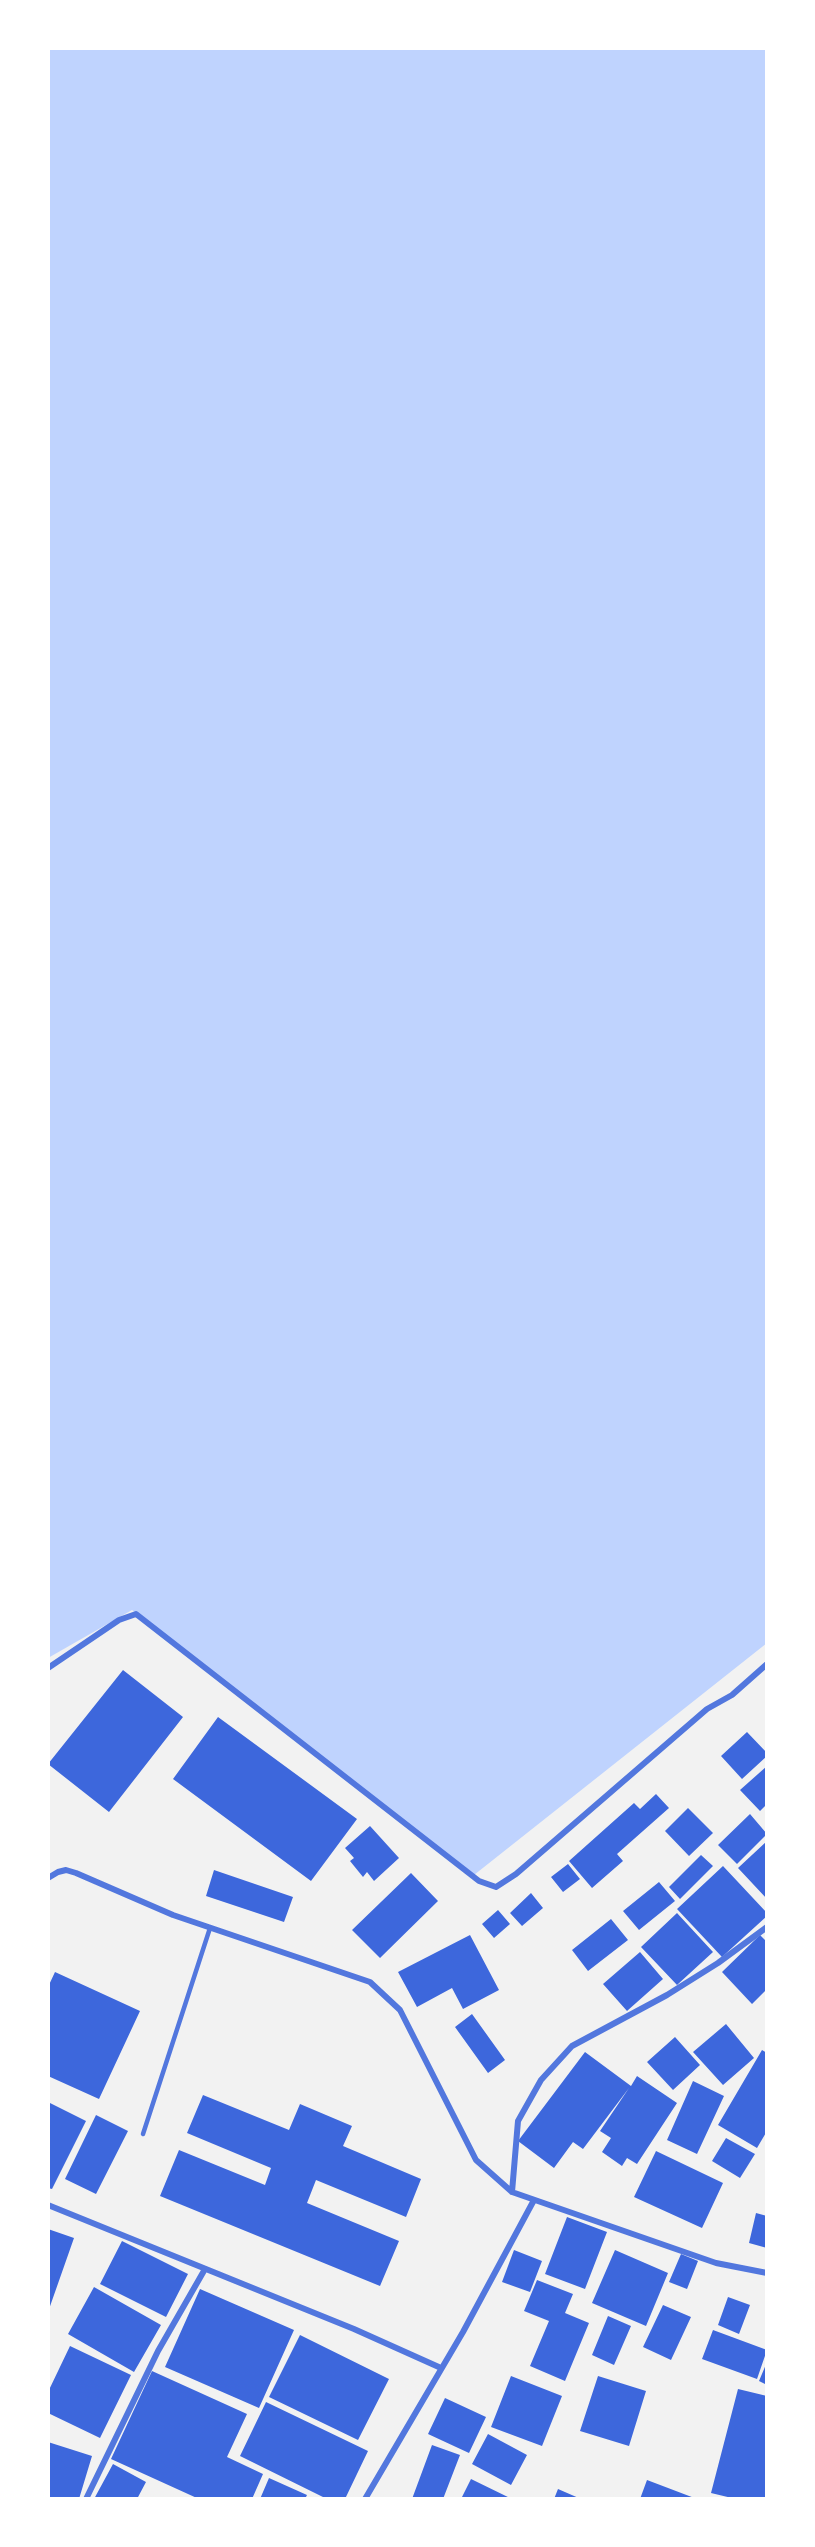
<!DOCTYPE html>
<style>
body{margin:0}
#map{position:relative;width:815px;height:2547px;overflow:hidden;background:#f2f2f2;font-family:"Fira Sans Condensed",sans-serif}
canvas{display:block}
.frame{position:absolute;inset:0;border:50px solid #fff;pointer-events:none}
</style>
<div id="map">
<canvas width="815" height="2547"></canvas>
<div class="frame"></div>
</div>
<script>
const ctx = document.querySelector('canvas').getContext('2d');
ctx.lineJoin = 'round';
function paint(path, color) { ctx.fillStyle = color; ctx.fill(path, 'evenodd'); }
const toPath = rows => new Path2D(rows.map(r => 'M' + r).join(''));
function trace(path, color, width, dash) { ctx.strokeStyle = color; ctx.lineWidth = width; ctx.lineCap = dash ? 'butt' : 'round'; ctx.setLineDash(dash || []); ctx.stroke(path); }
const water = toPath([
 [48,48,767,48,767,1643,474,1875,132,1610,48,1658]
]);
const building = toPath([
 [123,1670,183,1717,109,1812,48,1764],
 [218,1717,357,1819,311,1881,173,1779],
 [747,1732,767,1753,767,1756,742,1779,721,1756],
 [767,1766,767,1804,760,1811,740,1790],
 [656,1794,669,1808,617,1854,623,1861,592,1888,569,1861,634,1803,640,1809],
 [688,1808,713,1833,689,1856,665,1831],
 [750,1814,767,1834,737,1864,718,1845],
 [370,1826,399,1858,374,1881,367,1872,363,1877,350,1861,354,1858,345,1848],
 [767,1841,767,1899,738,1868],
 [701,1855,713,1866,680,1899,669,1887],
 [568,1864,580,1879,563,1892,551,1877],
 [723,1866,767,1913,767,1916,722,1957,677,1909],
 [214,1870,293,1897,284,1922,206,1896],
 [411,1873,438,1901,380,1958,352,1930],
 [659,1882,675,1901,639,1930,623,1911],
 [531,1893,543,1908,522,1926,510,1913],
 [498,1910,510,1924,494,1938,482,1924],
 [677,1913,713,1952,677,1985,641,1947],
 [611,1919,628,1940,588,1971,572,1950],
 [470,1935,499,1990,463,2009,452,1988,417,2007,398,1972],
 [760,1935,767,1942,767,1989,752,2004,722,1972],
 [640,1952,663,1979,627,2011,603,1984],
 [55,1972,140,2011,99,2099,48,2076,48,1987],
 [472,2014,505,2060,488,2073,455,2027],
 [726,2024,754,2058,723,2085,693,2052],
 [675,2037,700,2065,673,2090,647,2062],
 [762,2050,767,2053,767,2131,757,2148,718,2125],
 [585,2052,631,2086,637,2076,677,2103,637,2164,627,2158,622,2166,602,2152,611,2138,600,2131,629,2088,583,2149,573,2142,554,2168,518,2141],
 [693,2081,724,2096,697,2154,667,2140],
 [203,2095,289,2130,300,2104,352,2126,343,2146,421,2179,406,2217,316,2180,307,2203,399,2241,380,2286,160,2196,179,2150,265,2185,271,2168,187,2133],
 [48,2102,86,2121,52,2189,48,2188],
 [96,2115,128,2131,96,2194,65,2179],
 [726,2138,755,2154,740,2178,712,2161],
 [656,2151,723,2183,702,2228,634,2197],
 [756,2213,767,2216,767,2248,749,2243],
 [567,2217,607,2232,585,2289,545,2274],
 [48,2229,74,2238,48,2312],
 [122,2241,188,2274,166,2317,100,2284],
 [514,2250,542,2261,530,2292,502,2282],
 [615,2250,668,2273,646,2326,592,2303],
 [681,2254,698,2261,687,2289,669,2282],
 [537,2280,573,2294,565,2313,589,2323,565,2381,530,2366,549,2321,524,2311],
 [94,2287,161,2325,134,2372,68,2334],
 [200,2289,294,2330,259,2408,165,2367],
 [728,2297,750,2305,739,2334,718,2325],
 [663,2305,691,2317,671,2360,643,2347],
 [608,2316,631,2326,614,2365,592,2355],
 [713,2330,767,2350,757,2379,702,2359],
 [300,2335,389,2379,358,2440,269,2397],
 [70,2346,131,2375,100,2438,48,2413,48,2392],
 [767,2362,767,2385,759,2381],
 [152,2371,247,2414,227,2457,263,2474,252,2499,199,2499,111,2459],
 [511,2376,562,2396,542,2446,491,2427],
 [598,2376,646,2391,629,2446,580,2431],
 [738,2389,767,2396,767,2499,736,2499,711,2493],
 [445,2398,486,2417,469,2453,428,2434],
 [266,2402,368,2451,345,2499,327,2499,240,2456],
 [488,2434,527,2455,511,2485,472,2464],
 [48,2442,92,2456,79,2499,48,2499],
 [432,2445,460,2455,443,2499,412,2499],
 [113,2464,146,2482,137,2499,94,2499],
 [269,2478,307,2495,305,2499,260,2499],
 [471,2479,512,2499,461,2499],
 [647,2480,697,2499,640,2499],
 [558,2489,581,2499,554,2499]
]);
const service = toPath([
 [143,2134,210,1928]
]);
const minor = toPath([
 [48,1668,119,1620,136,1614,479,1881,496,1887,516,1874,707,1709,732,1695,767,1664],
 [48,1878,58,1872,66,1870,76,1873,173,1915,370,1982,400,2010,476,2160,512,2192,716,2263,767,2273],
 [512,2192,518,2121,541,2080,572,2046,667,1995,718,1963,767,1927],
 [48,2205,354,2329,441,2368],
 [86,2499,158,2351,205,2269],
 [365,2499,463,2332,534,2200]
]);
paint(water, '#bfd3fe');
paint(building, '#3d67dc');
trace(service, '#5277de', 4.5);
trace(minor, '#5277de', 6);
</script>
